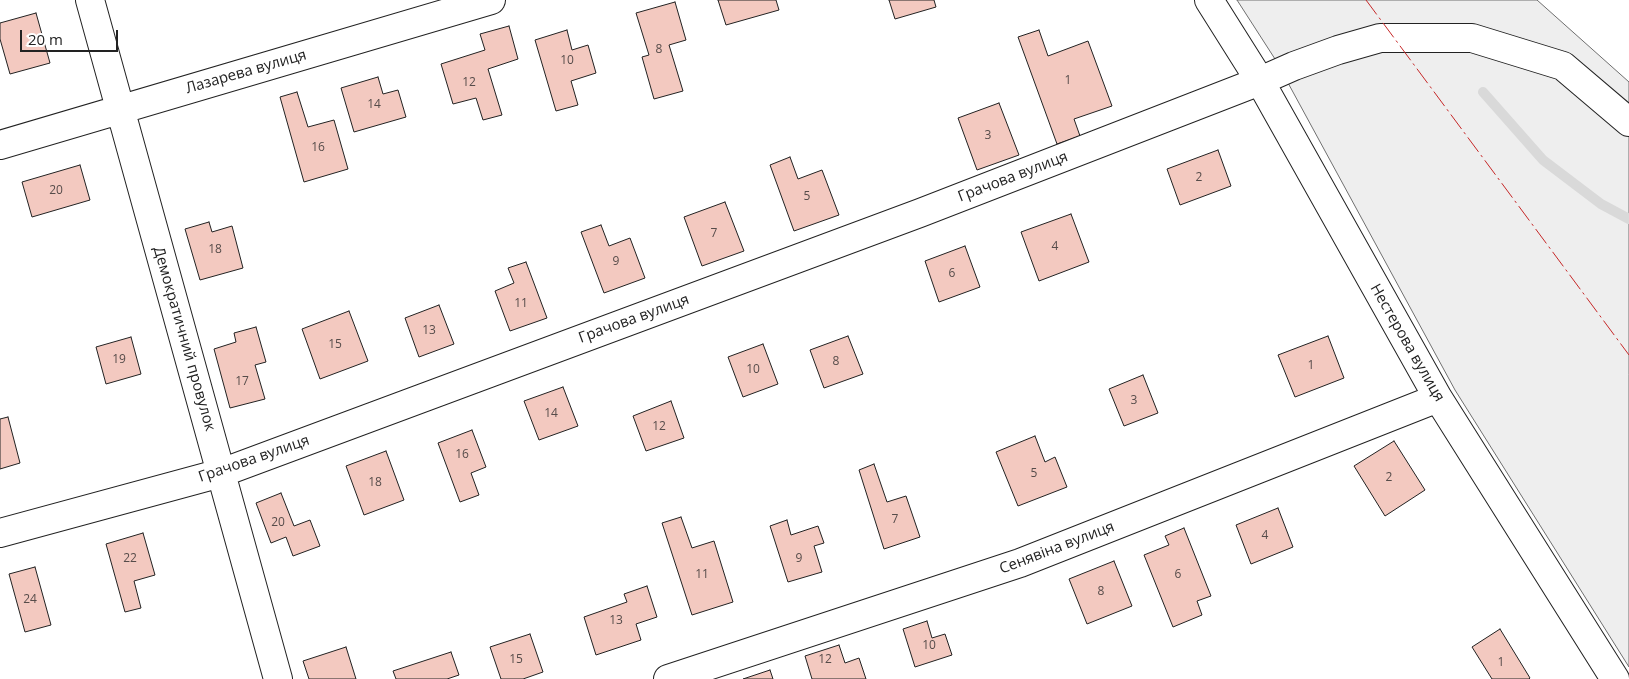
<!DOCTYPE html>
<meta charset="utf-8">
<style>
body{margin:0}
#map{position:relative;width:1629px;height:679px;overflow:hidden;background:#fff;font-family:"Open Sans",sans-serif}
canvas{display:block}
.scale{position:absolute;left:20px;top:30px;width:98px;height:22px;box-sizing:border-box;border:2px solid #222;border-top:0;padding-left:6px;font-size:15px;line-height:18px;white-space:nowrap;color:#222;-webkit-text-stroke:4px #fff;paint-order:stroke}
</style>
<div id="map">
<canvas width="1629" height="679"></canvas>
<div class="scale">20 m</div>
</div>
<script>
const ctx = document.querySelector('canvas').getContext('2d');
ctx.lineJoin = 'round';
function paint(path, color) { ctx.fillStyle = color; ctx.fill(path, 'evenodd'); }
const toPath = rows => new Path2D(rows.map(r => 'M' + r).join(''));
function trace(path, color, width, dash) { ctx.strokeStyle = color; ctx.lineWidth = width; ctx.lineCap = dash ? 'butt' : 'round'; ctx.setLineDash(dash || []); ctx.stroke(path); }
function write(font, color, halo, rows, align = 'center') {
  ctx.font = font + ' "Open Sans",sans-serif'; ctx.lineWidth = 4; ctx.setLineDash([]); ctx.textBaseline = 'middle'; ctx.strokeStyle = halo; ctx.fillStyle = color; for (const [text, x, y, turn = 0] of rows) {
    ctx.save(); ctx.translate(x, y); ctx.rotate((+turn || 0) * Math.PI / 180); ctx.textAlign = isNaN(turn) ? turn : align; if (halo) ctx.strokeText(text, 0, 0); ctx.fillText(text, 0, 0); ctx.restore();
  }
}
const green = toPath([
 [1237,0,1537,0,1629,82,1629,667,1455,390,1275,59,1237,0]
]);
const stream = toPath([
 [1483,92,1543,160,1601,204,1629,219]
]);
const building = toPath([
 [718,0,776,0,779,10,726,25,718,0],
 [889,0,934,0,936,7,895,19,889,0],
 [675,2,686,40,669,45,683,91,654,99,642,57,649,55,636,13,675,2],
 [36,13,50,63,10,74,0,39,0,23,36,13],
 [509,26,518,59,488,69,502,115,483,120,476,98,453,104,441,64,485,50,480,34,509,26],
 [567,30,572,50,588,45,596,73,571,81,578,105,556,111,535,40,567,30],
 [1039,30,1048,56,1088,41,1112,106,1074,119,1080,136,1057,144,1018,37,1039,30],
 [378,77,383,94,398,90,406,117,354,132,341,88,378,77],
 [297,92,308,127,334,120,348,169,304,182,280,97,297,92],
 [999,103,1019,155,977,170,958,118,999,103],
 [1218,150,1231,186,1180,205,1167,169,1218,150],
 [790,157,798,179,822,170,839,215,794,231,770,165,790,157],
 [80,165,90,200,32,217,22,182,80,165],
 [725,202,744,251,702,266,684,217,725,202],
 [1071,214,1089,262,1039,281,1021,232,1071,214],
 [209,222,212,232,232,226,243,268,200,280,185,229,209,222],
 [601,225,609,246,630,238,645,278,604,293,581,232,601,225],
 [965,246,980,287,939,302,925,261,965,246],
 [526,262,547,318,510,331,495,291,514,283,508,268,526,262],
 [439,305,454,344,419,357,405,318,439,305],
 [349,311,368,361,320,379,302,329,349,311],
 [256,327,266,362,255,365,265,399,230,408,214,349,236,342,234,333,256,327],
 [848,336,863,374,824,388,810,350,848,336],
 [1328,336,1344,378,1295,397,1278,355,1328,336],
 [131,337,141,374,106,384,96,347,131,337],
 [763,344,778,384,743,397,728,357,763,344],
 [1143,375,1158,413,1124,426,1109,389,1143,375],
 [563,387,578,426,539,440,524,401,563,387],
 [671,401,684,438,646,451,633,416,671,401],
 [8,417,20,463,0,469,0,419,8,417],
 [472,430,486,467,471,473,479,495,460,502,438,443,472,430],
 [1035,436,1045,462,1055,457,1067,487,1018,506,996,452,1035,436],
 [1394,441,1425,490,1385,516,1354,466,1394,441],
 [386,451,404,500,364,515,346,466,386,451],
 [874,464,887,502,906,496,920,537,884,549,859,470,874,464],
 [281,493,294,526,310,520,320,546,293,556,286,537,271,543,256,503,281,493],
 [1278,508,1293,547,1251,564,1236,525,1278,508],
 [681,517,692,548,714,541,733,602,692,615,662,523,681,517],
 [787,520,791,535,818,526,824,543,814,546,822,572,788,582,770,526,787,520],
 [1184,528,1211,596,1197,601,1202,615,1173,627,1144,555,1169,545,1165,536,1184,528],
 [143,533,155,575,134,581,141,608,125,612,106,544,143,533],
 [1114,561,1132,606,1087,624,1069,579,1114,561],
 [35,567,51,625,25,632,9,574,35,567],
 [647,586,657,617,636,624,641,640,596,655,584,617,627,602,624,594,647,586],
 [927,621,932,638,945,634,952,655,915,667,903,629,927,621],
 [1500,629,1530,678,1529,679,1492,679,1472,647,1500,629],
 [530,634,543,672,523,679,501,679,490,647,530,634],
 [839,645,845,663,859,658,866,679,812,679,805,656,839,645],
 [346,647,356,679,309,679,303,661,346,647],
 [451,652,459,675,447,679,396,679,393,671,451,652],
 [770,670,773,679,743,679,770,670]
]);
const minor = toPath([
 [90,0,278,679],
 [1209,0,1260,81,1438,398,1615,679],
 [0,145,491,0],
 [0,533,221,473,920,213,1260,81,1294,66,1338,50,1380,38,1472,38,1563,66,1629,122],
 [668,679,1020,563,1438,398]
]);
const power = toPath([
 [1366,0,1629,355]
]);
const numberNames = [
 ["8",659,50],
 ["10",567,61],
 ["1",1068,81],
 ["12",469,83],
 ["14",374,105],
 ["3",988,136],
 ["16",318,148],
 ["2",1199,178],
 ["20",56,191],
 ["5",807,197],
 ["7",714,234],
 ["4",1055,247],
 ["18",215,250],
 ["9",616,262],
 ["6",952,274],
 ["11",521,304],
 ["13",429,331],
 ["15",335,345],
 ["19",119,360],
 ["8",836,362],
 ["1",1311,366],
 ["10",753,370],
 ["17",242,382],
 ["3",1134,401],
 ["14",551,414],
 ["12",659,427],
 ["16",462,455],
 ["5",1034,474],
 ["2",1389,478],
 ["18",375,483],
 ["7",895,520],
 ["20",278,523],
 ["4",1265,536],
 ["22",130,559],
 ["9",799,559],
 ["11",702,575],
 ["6",1178,575],
 ["8",1101,592],
 ["24",30,600],
 ["13",616,621],
 ["10",929,646],
 ["15",516,660],
 ["12",825,660],
 ["1",1501,663]
];
const streetNames = [
 ["Лазарева вулиця",246,72,-16],
 ["Грачова вулиця",1013,177,-21],
 ["Грачова вулиця",634,319,-20],
 ["Демократичний провулок",184,339,74],
 ["Нестерова вулиця",1407,343,60],
 ["Грачова вулиця",254,459,-19],
 ["Сенявіна вулиця",1057,548,-21]
];
paint(green, '#eee');
trace(green, '#6f6f6f', 1);
trace(stream, '#d9d9d9', 10);
paint(building, '#f3c9c0');
trace(building, '#222', 1);
trace(minor, '#222', 30);
trace(minor, '#fff', 28);
trace(power, '#c62828', 1, [18, 4, 2.5, 4]);
write('12px', '#564c4a', null, numberNames);
write('15px', '#222', '#fff', streetNames);
</script>
